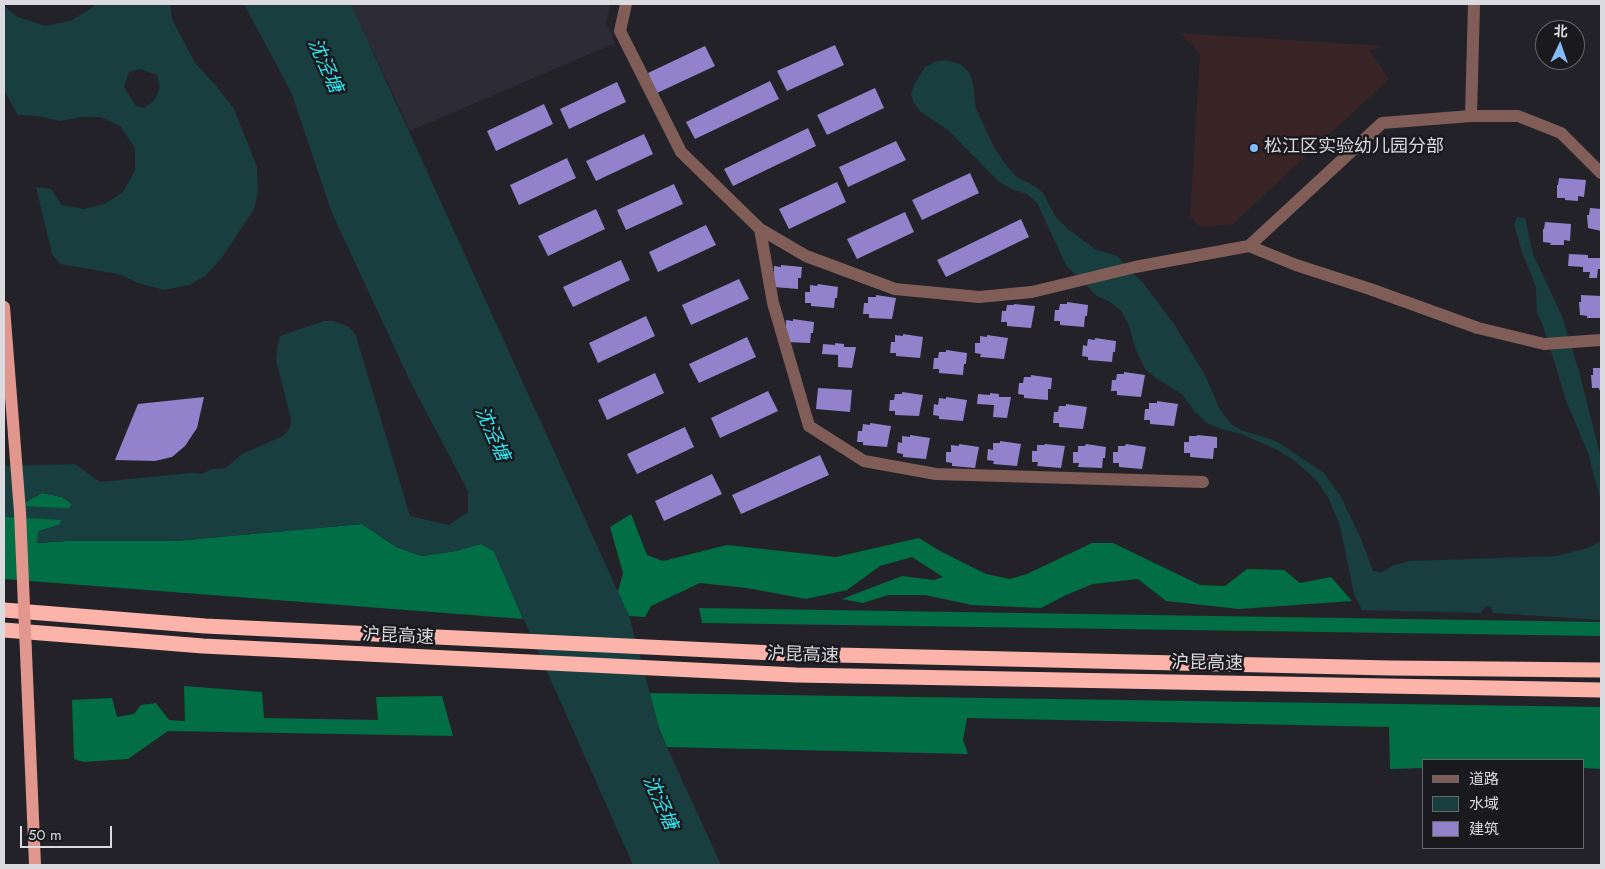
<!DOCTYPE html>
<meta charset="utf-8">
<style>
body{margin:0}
#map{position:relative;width:1605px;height:869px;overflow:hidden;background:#232228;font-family:Jost,"Noto Sans SC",sans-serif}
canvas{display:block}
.frame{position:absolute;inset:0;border:5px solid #dbdbdf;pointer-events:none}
.legend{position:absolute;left:1422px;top:759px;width:162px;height:90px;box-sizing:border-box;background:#19191e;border:1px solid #67676b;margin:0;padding:6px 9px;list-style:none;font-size:15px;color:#dbdbdf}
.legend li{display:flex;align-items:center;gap:10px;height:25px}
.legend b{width:25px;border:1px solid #67676b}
.north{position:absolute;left:1535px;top:20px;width:50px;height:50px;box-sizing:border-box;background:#19191e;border:1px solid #67676b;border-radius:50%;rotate:3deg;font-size:14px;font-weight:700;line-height:20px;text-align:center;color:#dbdbdf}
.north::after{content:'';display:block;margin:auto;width:18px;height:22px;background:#85bbfb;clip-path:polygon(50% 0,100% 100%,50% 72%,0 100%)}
.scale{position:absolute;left:20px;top:826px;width:92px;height:22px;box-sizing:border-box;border:2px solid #dbdbdf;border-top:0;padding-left:6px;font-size:15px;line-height:18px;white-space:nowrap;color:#dbdbdf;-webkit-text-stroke:4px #19191e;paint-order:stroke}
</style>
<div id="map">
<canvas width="1605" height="869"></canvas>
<div class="frame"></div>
<ul class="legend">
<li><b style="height:6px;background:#815d58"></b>道路</li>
<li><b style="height:14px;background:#183e40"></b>水域</li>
<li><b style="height:14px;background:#9182cb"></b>建筑</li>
</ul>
<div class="north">北</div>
<div class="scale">50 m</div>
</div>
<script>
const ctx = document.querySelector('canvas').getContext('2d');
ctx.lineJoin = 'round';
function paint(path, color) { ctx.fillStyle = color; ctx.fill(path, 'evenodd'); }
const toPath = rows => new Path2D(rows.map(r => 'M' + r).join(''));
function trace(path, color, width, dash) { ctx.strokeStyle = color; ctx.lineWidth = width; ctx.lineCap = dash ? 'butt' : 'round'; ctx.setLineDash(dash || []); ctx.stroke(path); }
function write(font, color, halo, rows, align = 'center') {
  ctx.font = font + ' Jost,"Noto Sans SC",sans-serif'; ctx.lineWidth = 5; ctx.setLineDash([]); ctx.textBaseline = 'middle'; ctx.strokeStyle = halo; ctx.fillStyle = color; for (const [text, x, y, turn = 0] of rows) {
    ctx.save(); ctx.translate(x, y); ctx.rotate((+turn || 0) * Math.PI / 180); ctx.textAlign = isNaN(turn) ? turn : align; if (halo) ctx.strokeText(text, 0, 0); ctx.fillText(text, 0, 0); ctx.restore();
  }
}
const built = toPath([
 [351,4,610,4,606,22,615,43,410,131]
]);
const education = toPath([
 [1180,33,1383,46,1369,50,1389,79,1233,224,1201,227,1190,217,1200,54]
]);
const forest = toPath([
 [42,493,62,497,72,504,59,525,39,531,37,543,66,541,175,541,362,524,396,547,422,556,456,551,481,544,494,551,523,619,4,579,4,514],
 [631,514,647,555,663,561,727,545,836,557,919,538,940,551,986,574,1010,579,1027,574,1092,543,1113,543,1200,585,1225,586,1247,569,1284,570,1300,583,1331,577,1352,601,1239,609,1166,601,1138,579,1093,584,1066,595,1041,608,972,605,925,595,888,595,863,603,842,599,902,576,934,580,943,577,912,557,880,566,847,590,806,599,747,588,700,583,651,606,645,617,629,616,618,592,623,573,610,527],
 [699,608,1601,622,1601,636,702,623],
 [184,686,262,692,264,718,378,720,376,697,442,696,453,736,168,731,128,759,84,762,74,759,72,700,112,698,117,717,134,714,141,705,156,703,169,720,185,721],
 [644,693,1601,707,1601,769,1584,768,1584,760,1424,760,1424,768,1390,769,1389,727,967,718,963,740,968,754,667,747]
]);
const water = toPath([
 [95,4,170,4,172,19,195,63,214,83,234,109,257,167,258,191,254,209,221,259,205,276,189,285,164,290,138,283,118,274,60,264,52,254,36,187,51,189,62,205,83,209,104,204,122,193,135,171,135,148,120,126,101,117,83,117,60,121,38,116,18,115,4,90,4,6,18,17,45,26,70,21,93,7],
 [140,69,157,75,160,88,154,101,144,108,136,106,124,87,129,72],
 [244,4,351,4,629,616,661,734,721,865,633,865,493,550,481,544,456,551,422,556,396,547,362,524,175,541,66,541,37,543,39,531,59,525,72,504,62,497,42,493,4,514,4,466,75,464,100,482,191,473,202,474,212,469,226,468,242,454,283,436,290,428,291,419,276,360,277,348,280,336,324,321,334,321,349,327,356,336,410,516,449,525,468,512,468,491,410,381,332,213,291,92],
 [945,60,960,64,969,72,973,83,976,109,994,147,1009,169,1017,177,1036,187,1043,193,1055,216,1068,229,1095,249,1117,256,1144,284,1174,324,1205,375,1219,408,1231,424,1241,430,1276,441,1324,473,1341,497,1362,541,1373,571,1382,572,1394,565,1410,561,1556,556,1588,548,1601,541,1601,620,1493,613,1491,607,1486,606,1480,613,1362,610,1354,594,1340,526,1328,497,1317,481,1300,465,1278,450,1241,434,1221,429,1207,423,1194,411,1183,395,1156,378,1145,369,1136,350,1128,323,1121,311,1109,301,1097,296,1066,265,1037,203,1027,194,1012,189,999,182,949,131,920,111,914,103,911,94,914,85,925,67,934,62],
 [1517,217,1525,218,1533,254,1562,316,1580,375,1601,458,1601,502,1588,453,1567,403,1543,326,1537,313,1536,288,1533,279,1523,255,1514,224]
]);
const canal = toPath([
 [4,511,81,515]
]);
const building = toPath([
 [835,45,844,65,787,91,777,71],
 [705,46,715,66,657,93,648,73],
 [770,81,779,99,695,139,686,122],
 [617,82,626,102,569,129,560,109],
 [875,88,884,108,827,135,817,115],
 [544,104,553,124,496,151,487,131],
 [808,128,816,146,733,186,724,169],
 [644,134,653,154,596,181,586,161],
 [896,141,906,160,848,187,839,167],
 [567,158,576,178,519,205,510,185],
 [970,173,979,193,922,220,912,200],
 [1559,178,1586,180,1584,197,1578,196,1578,201,1565,200,1565,198,1557,198,1557,185,1558,185],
 [837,182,846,202,789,229,779,209],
 [674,184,683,204,626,230,617,210],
 [1590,208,1601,209,1601,231,1588,228,1587,215,1589,215],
 [596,209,605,229,548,256,538,236],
 [905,212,914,232,857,259,847,239],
 [1021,219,1029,237,946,277,937,260],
 [1545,222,1571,224,1570,241,1564,240,1564,245,1550,245,1551,243,1543,242,1543,229,1544,229],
 [706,225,716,245,658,272,649,252],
 [1569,254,1588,255,1588,258,1601,258,1600,269,1598,269,1597,278,1589,278,1590,272,1583,272,1583,267,1568,266],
 [621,260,630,280,573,307,563,287],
 [781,265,802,267,801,278,798,278,798,289,774,287,774,266,781,267],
 [739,279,749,299,691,325,682,305],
 [818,284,838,287,837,298,835,298,834,308,811,306,811,303,805,303,805,292,810,292,810,285,817,286],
 [876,295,896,298,892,319,869,318,869,314,863,314,864,303,868,303,868,297,876,297],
 [1581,295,1601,296,1600,318,1587,318,1587,316,1580,315,1579,302,1581,302],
 [1067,302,1088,305,1087,316,1085,316,1084,327,1060,325,1060,321,1054,321,1055,310,1059,310,1060,304,1067,304],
 [1014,304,1035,306,1031,328,1007,326,1007,322,1001,322,1002,311,1006,311,1007,305,1014,305],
 [646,316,655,336,598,363,589,343],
 [793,319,814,322,813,333,811,333,810,343,786,342,786,320,793,321],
 [903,334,923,337,920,358,896,356,896,353,890,353,891,342,895,342,895,335,903,336],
 [987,335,1008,338,1004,359,980,357,981,354,975,353,975,343,980,343,980,336,987,337],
 [747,337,756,357,699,383,689,364],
 [1095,338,1116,341,1115,352,1113,352,1112,362,1088,360,1088,357,1082,356,1083,345,1087,346,1088,339,1095,340],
 [835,343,844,344,844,347,856,347,852,368,838,367,838,355,822,354,823,344,835,345],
 [946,350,967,353,966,364,964,364,963,375,939,373,939,369,933,369,934,358,938,358,939,352,946,352],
 [1593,368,1601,368,1601,390,1599,390,1599,388,1592,388,1591,375,1593,375],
 [1124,372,1145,375,1141,397,1117,395,1117,391,1111,391,1112,380,1116,380,1117,374,1124,374],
 [655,373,664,393,607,420,598,400],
 [1031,375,1052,378,1051,389,1048,389,1048,400,1024,398,1024,395,1018,394,1019,383,1023,383,1024,377,1031,377],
 [818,388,852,390,850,412,816,409],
 [768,391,778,411,720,438,711,418],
 [902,392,923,395,919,416,895,415,895,411,889,411,890,400,894,400,895,394,902,394],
 [990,393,999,394,999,397,1011,397,1007,418,993,417,994,405,977,404,978,394,990,395],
 [204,397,197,428,185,446,172,457,155,461,115,460,138,404],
 [946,397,967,400,963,421,939,419,939,416,933,415,934,404,938,405,939,398,946,399],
 [1157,401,1178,404,1174,426,1150,424,1150,420,1144,420,1145,409,1149,409,1149,403,1157,403],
 [1066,404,1087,407,1083,429,1059,427,1059,423,1053,423,1054,412,1058,412,1059,406,1066,406],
 [870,423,891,426,887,447,863,445,863,442,857,442,858,431,862,431,863,424,870,425],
 [685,427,694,447,637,474,627,454],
 [910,435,930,438,926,459,903,457,903,454,897,453,898,442,902,443,902,436,910,437],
 [1197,435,1217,437,1217,448,1214,448,1213,459,1190,457,1190,453,1184,453,1184,442,1189,442,1189,436,1197,436],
 [1000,441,1021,444,1017,466,993,464,994,461,987,460,988,449,993,450,993,443,1000,443],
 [959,444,979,447,975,468,952,466,952,463,946,462,946,452,951,452,951,445,959,446],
 [1045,444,1065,446,1061,468,1037,466,1038,462,1032,462,1032,451,1037,451,1037,445,1044,445],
 [1086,444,1106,447,1105,458,1103,458,1102,468,1078,467,1079,463,1073,463,1073,452,1078,452,1078,446,1085,446],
 [1126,444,1146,447,1142,469,1119,467,1119,463,1113,463,1113,452,1118,452,1118,446,1125,446],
 [820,455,829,475,741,514,732,495],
 [712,474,722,494,664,521,655,501]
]);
const minor = toPath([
 [626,4,620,31,681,152,760,229,806,256,895,289,979,297,1032,292,1135,267,1249,246,1382,123,1471,116,1518,116,1561,133,1601,173],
 [1471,116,1474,4],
 [760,229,773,303,809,426,864,461,936,474,1203,482],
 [1249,246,1296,265,1370,289,1478,328,1544,344,1601,340]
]);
const highway = toPath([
 [4,610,205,626,795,654,1390,668,1601,670],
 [4,630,203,646,796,675,1601,690]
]);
const majorBridge = toPath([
 [4,307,20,512,35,865]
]);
const markers = [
 [1254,148,5,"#85bbfb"]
];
const poiNames = [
 ["松江区实验幼儿园分部",1264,148]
];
const streetNames = [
 ["沪昆高速",398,637,3],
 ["沪昆高速",803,656,2],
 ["沪昆高速",1207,664,1]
];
const waterNames = [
 ["沈泾塘",324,66,66],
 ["沈泾塘",491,434,66],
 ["沈泾塘",659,803,66]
];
paint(built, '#2d2b36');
paint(education, '#382424');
paint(forest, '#016e46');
paint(water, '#183e40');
trace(canal, '#183e40', 12);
paint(building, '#9182cb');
trace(minor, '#815d58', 12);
trace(highway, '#fcb4aa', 15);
trace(majorBridge, '#e1978d', 12);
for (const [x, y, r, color] of markers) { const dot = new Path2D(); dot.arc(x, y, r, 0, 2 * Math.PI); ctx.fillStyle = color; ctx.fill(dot); trace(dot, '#19191e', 2); }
write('18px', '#dbdbdf', '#19191e', poiNames, 'left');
write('18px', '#dbdbdf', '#19191e', streetNames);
write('italic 19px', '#2de7f0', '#19191e', waterNames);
</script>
